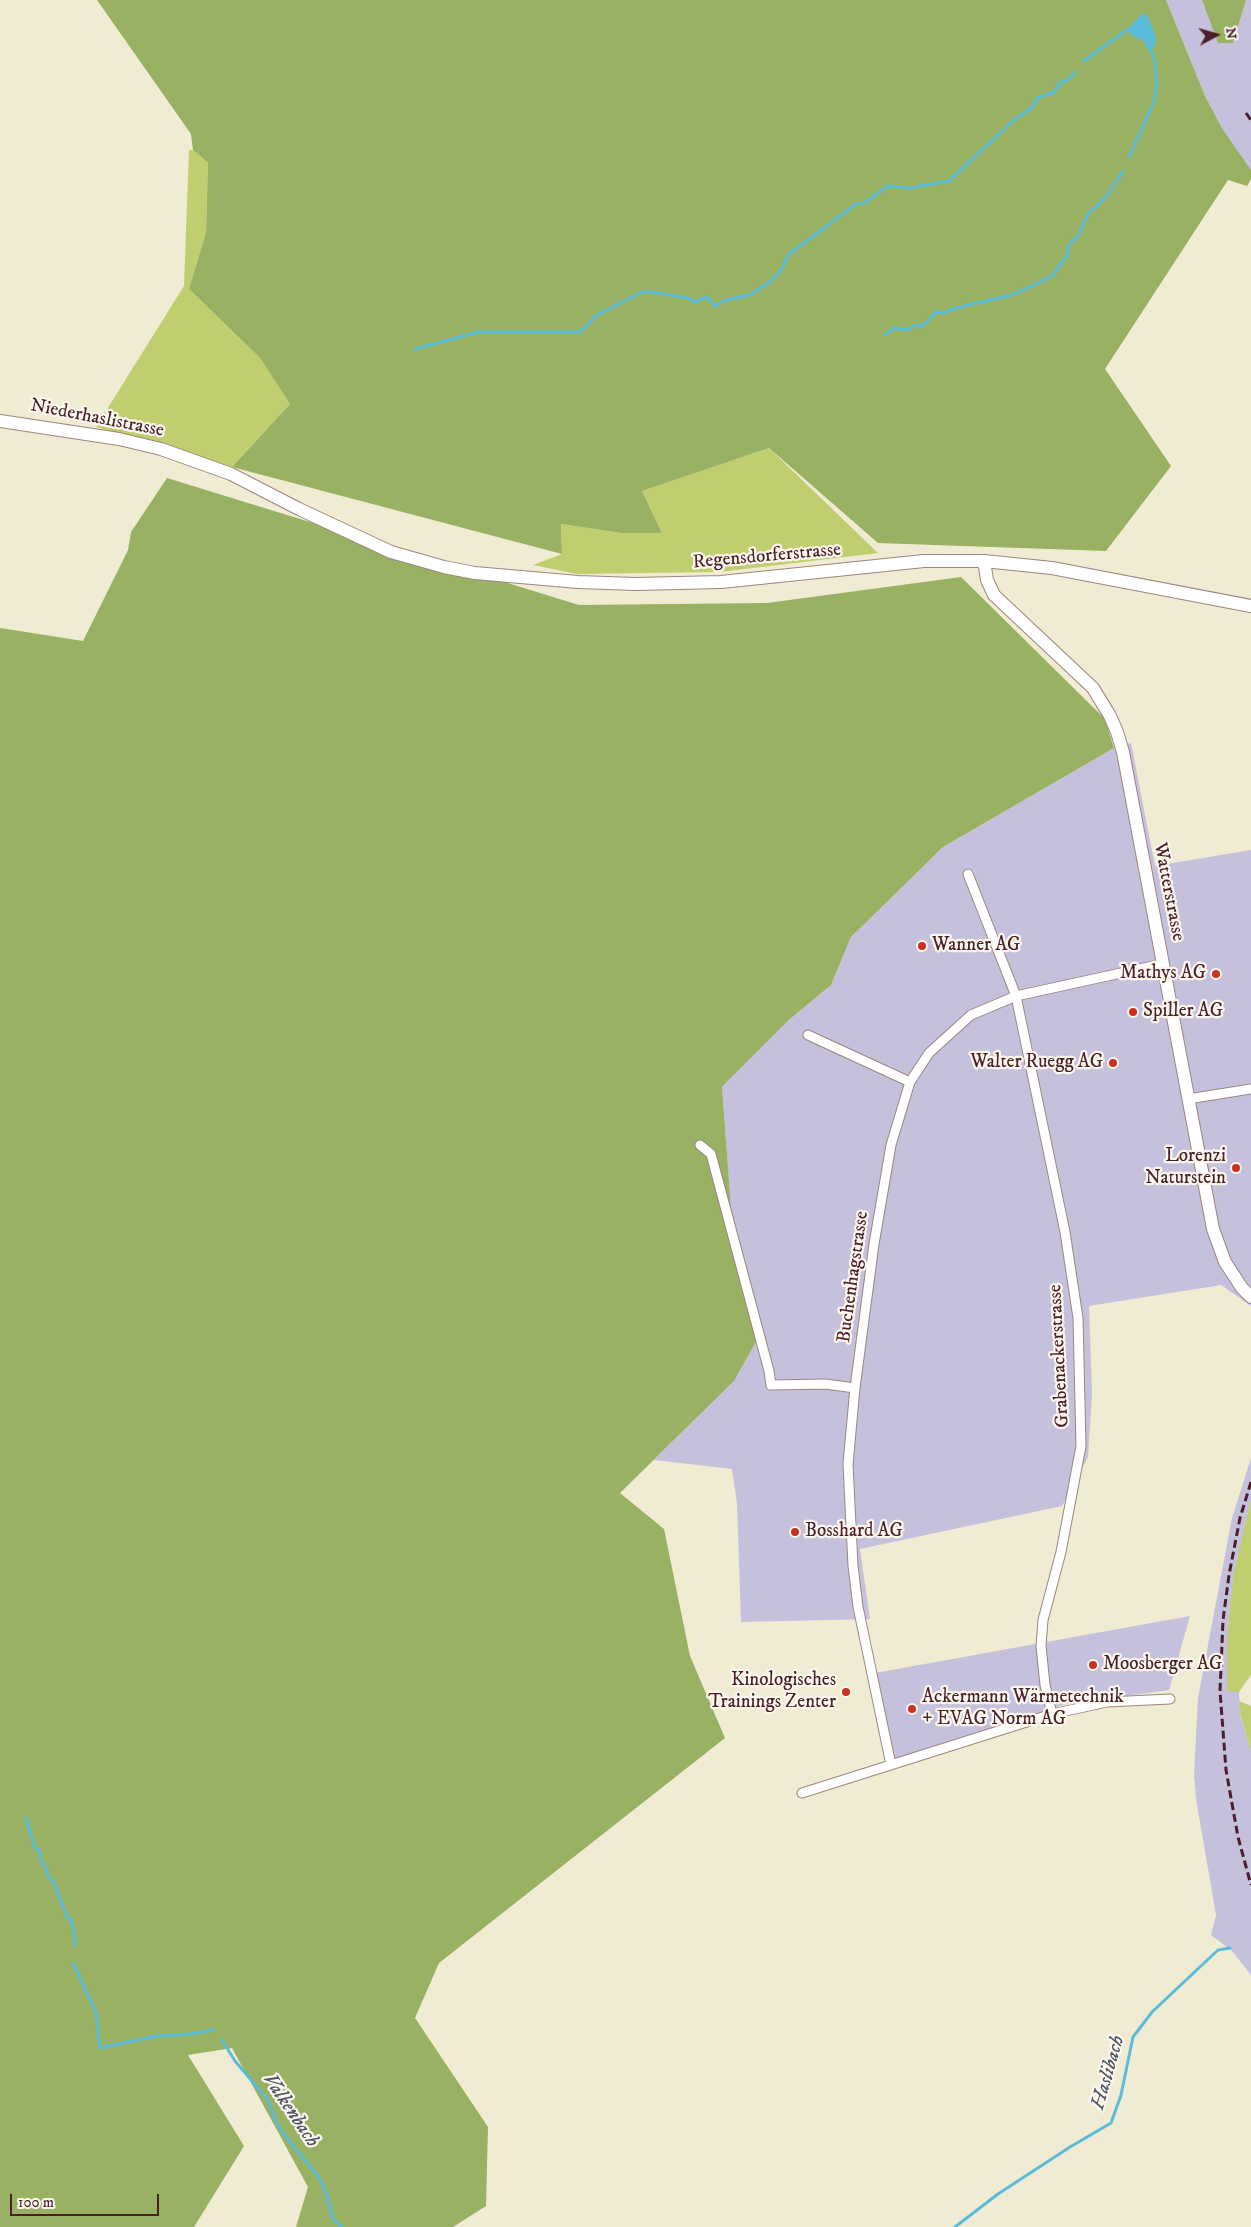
<!DOCTYPE html>
<meta charset="utf-8">
<style>
body{margin:0}
#map{position:relative;width:1251px;height:2227px;overflow:hidden;background:#f0ebd3;font-family:"IM FELL DW Pica",serif}
canvas{display:block}
.north{position:absolute;left:1191px;top:10px;width:50px;height:50px;-webkit-text-stroke:4px #fbf7ec;paint-order:stroke;rotate:84deg;font-size:14px;font-weight:700;line-height:20px;text-align:center;color:#4a1f2b}
.north::after{content:'';display:block;margin:auto;width:18px;height:22px;background:#4a1f2b;clip-path:polygon(50% 0,100% 100%,50% 72%,0 100%)}
.scale{position:absolute;left:10px;top:2194px;width:149px;height:22px;box-sizing:border-box;border:2px solid #4a1f2b;border-top:0;padding-left:6px;font-size:15px;line-height:18px;white-space:nowrap;color:#4a1f2b;-webkit-text-stroke:4px #fbf7ec;paint-order:stroke}
</style>
<div id="map">
<canvas width="1251" height="2227"></canvas>
<div class="north">N</div>
<div class="scale">100 m</div>
</div>
<script>
const ctx = document.querySelector('canvas').getContext('2d');
ctx.lineJoin = 'round';
function paint(path, color) { ctx.fillStyle = color; ctx.fill(path, 'evenodd'); }
const toPath = rows => new Path2D(rows.map(r => 'M' + r).join(''));
function trace(path, color, width, dash) { ctx.strokeStyle = color; ctx.lineWidth = width; ctx.lineCap = dash ? 'butt' : 'round'; ctx.setLineDash(dash || []); ctx.stroke(path); }
function write(font, color, halo, rows, align = 'center') {
  ctx.font = font + ' "IM FELL DW Pica",serif'; ctx.lineWidth = 4.5; ctx.setLineDash([]); ctx.textBaseline = 'middle'; ctx.strokeStyle = halo; ctx.fillStyle = color; for (const [text, x, y, turn = 0] of rows) {
    ctx.save(); ctx.translate(x, y); ctx.rotate((+turn || 0) * Math.PI / 180); ctx.textAlign = isNaN(turn) ? turn : align; if (halo) ctx.strokeText(text, 0, 0); ctx.fillText(text, 0, 0); ctx.restore();
  }
}
const industrial = toPath([
 [1166,0,1202,0,1218,42,1233,43,1246,0,1251,0,1251,170,1222,128,1205,96],
 [1131,743,1155,866,1251,850,1251,1306,1221,1285,1089,1306,1092,1393,1088,1457,1062,1506,860,1549,870,1619,741,1622,737,1503,732,1469,654,1460,734,1381,762,1331,731,1208,722,1087,790,1019,831,985,851,937,943,847,1114,748],
 [1251,1458,1251,1508,1239,1693,1240,1714,1251,1751,1251,1975,1232,1951,1211,1935,1216,1915,1196,1799,1194,1776,1198,1698,1232,1518],
 [1190,1616,1169,1690,1066,1704,893,1759,875,1673]
]);
const green = toPath([
 [189,150,193,150,208,163,206,232,189,289,260,358,290,404,232,467,96,427,184,286],
 [769,448,878,553,720,572,577,574,533,565,562,554,561,524,621,533,662,533,642,491],
 [1251,1499,1251,1675,1239,1692,1227,1691,1227,1636,1234,1572],
 [1239,1701,1251,1706,1251,1751,1240,1713]
]);
const forest = toPath([
 [97,0,1166,0,1205,96,1222,128,1251,170,1251,179,1247,186,1228,180,1105,369,1171,466,1106,551,878,543,769,448,642,491,662,533,621,533,561,524,562,554,232,467,290,404,260,358,189,289,206,232,208,163,193,150,191,134],
 [1202,0,1246,0,1233,43,1218,43],
 [167,478,579,605,767,603,961,577,1105,719,1114,748,943,847,851,937,831,985,790,1019,722,1087,731,1208,762,1331,734,1381,620,1493,664,1529,690,1656,725,1738,439,1963,415,2018,488,2127,486,2206,453,2227,296,2227,308,2187,232,2048,188,2055,244,2146,194,2227,0,2227,0,628,83,641,128,550,131,532]
]);
const water = toPath([
 [1143,13,1148,17,1156,37,1155,46,1151,50,1147,49,1144,41,1131,35,1128,29]
]);
const stream = toPath([
 [1084,61,1128,29],
 [1129,157,1154,102,1157,82,1155,62,1151,50],
 [885,335,894,328,908,330,915,325,922,327,936,312,943,313,956,308,1012,295,1051,277,1067,256,1069,244,1078,236,1088,214,1106,197,1123,171],
 [415,349,478,332,580,332,597,315,642,292,652,292,688,298,695,302,707,297,715,306,726,300,750,295,771,281,782,269,788,255,856,204,864,203,888,186,909,188,949,181,1014,120,1030,109,1039,97,1053,93,1061,82,1066,81,1075,73],
 [26,1818,35,1848,40,1851,41,1862,45,1866,48,1876,54,1882,67,1917,72,1921,75,1941,74,1946],
 [73,1963,96,2012,100,2048,157,2036,190,2034,214,2030],
 [222,2040,235,2061,268,2100,276,2122,286,2137,318,2176,326,2192,333,2219,342,2227],
 [955,2227,998,2194,1070,2147,1111,2123,1121,2095,1133,2037,1152,2012,1218,1950,1230,1948]
]);
const street = toPath([
 [968,874,1016,996,1065,1232,1078,1318,1081,1446,1061,1552,1043,1620,1041,1646,1045,1685,1052,1714],
 [808,1035,910,1082],
 [1188,1099,1251,1089],
 [700,1145,711,1154,769,1371,771,1385,825,1384,855,1388],
 [891,1765,858,1607,853,1566,848,1464,855,1388,874,1244,891,1145,910,1082,929,1053,971,1015,1016,996,1162,964],
 [802,1793,1052,1714,1107,1702,1170,1699]
]);
const secondary = toPath([
 [0,421,119,439,161,449,231,474,299,509,391,552,444,567,475,573,578,582,635,584,721,582,924,561,984,561,1052,568,1251,606],
 [984,561,987,580,994,595,1093,688,1110,716,1117,732,1123,752,1213,1229,1225,1262,1242,1288,1251,1297]
]);
const rail = toPath([
 [1246,113,1251,120],
 [1251,1482,1240,1518,1229,1575,1223,1620,1220,1691,1226,1770,1238,1837,1251,1885]
]);
const markers = [
 [922,946,5,"#c8321e"],
 [1216,974,5,"#c8321e"],
 [1133,1012,5,"#c8321e"],
 [1113,1063,5,"#c8321e"],
 [1236,1168,5,"#c8321e"],
 [795,1532,5,"#c8321e"],
 [1093,1665,5,"#c8321e"],
 [846,1692,5,"#c8321e"],
 [912,1709,5,"#c8321e"]
];
const streetNames = [
 ["Niederhaslistrasse",97,419,11],
 ["Regensdorferstrasse",767,557,-5],
 ["Watterstrasse",1168,892,79],
 ["Buchenhagstrasse",854,1277,-82],
 ["Grabenackerstrasse",1060,1356,-93]
];
const poiNames = [
 ["Wanner AG",932,946],
 ["Mathys AG",1206,974,"right"],
 ["Spiller AG",1143,1012],
 ["Walter Ruegg AG",1103,1063,"right"],
 ["Lorenzi",1226,1157,"right"],
 ["Naturstein",1226,1179,"right"],
 ["Bosshard AG",805,1532],
 ["Moosberger AG",1103,1665],
 ["Kinologisches",836,1681,"right"],
 ["Trainings Zenter",836,1703,"right"],
 ["Ackermann Wärmetechnik",922,1698],
 ["+ EVAG Norm AG",922,1720]
];
const waterNames = [
 ["Haslibach",1109,2073,-74],
 ["Valkenbach",290,2111,56]
];
paint(industrial, '#c5c0db');
paint(green, '#c0ce70');
paint(forest, '#98b162');
paint(water, '#5bbcda');
trace(stream, '#5bbcda', 3);
trace(street, '#9d857f', 11);
trace(secondary, '#9d857f', 14);
trace(street, '#fff', 9);
trace(secondary, '#fff', 12);
trace(rail, '#4a1f2b', 3, [8, 4]);
for (const [x, y, r, color] of markers) { const dot = new Path2D(); dot.arc(x, y, r, 0, 2 * Math.PI); ctx.fillStyle = color; ctx.fill(dot); trace(dot, '#fbf7ec', 2); }
write('19px', '#4a1f2b', '#fbf7ec', streetNames);
write('19px', '#4a1f2b', '#fbf7ec', poiNames, 'left');
write('italic 20px', '#505668', '#fbf7ec', waterNames);
</script>
